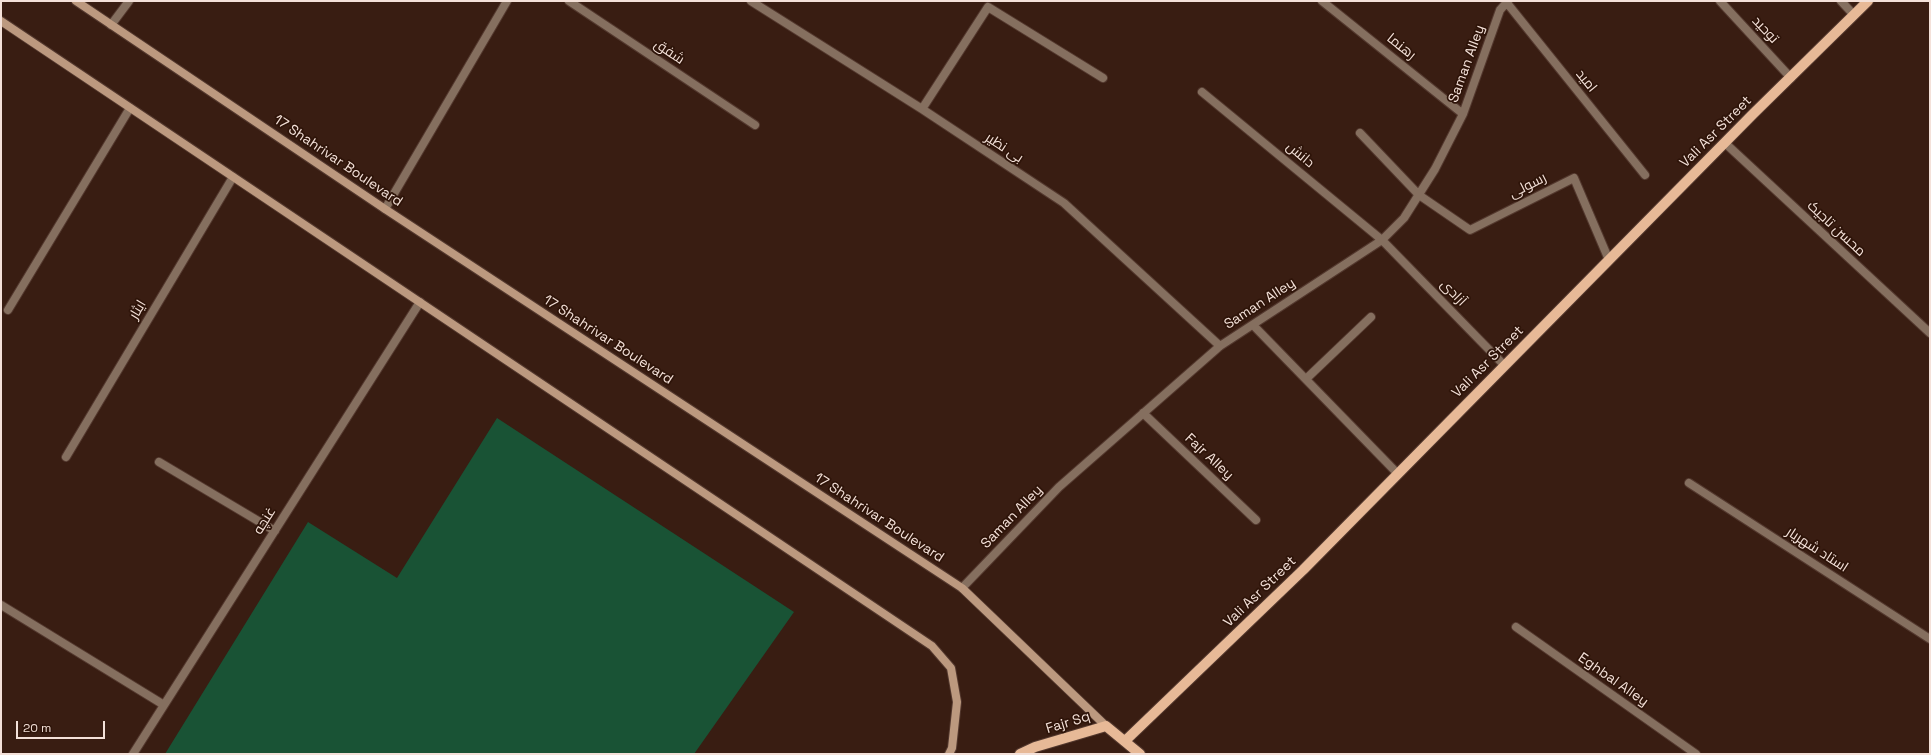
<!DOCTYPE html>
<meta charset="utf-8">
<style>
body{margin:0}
#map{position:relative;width:1931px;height:755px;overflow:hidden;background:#391d12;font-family:"Space Grotesk",sans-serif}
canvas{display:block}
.frame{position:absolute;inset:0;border:2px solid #f4e1d9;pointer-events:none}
.scale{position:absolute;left:16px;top:721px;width:89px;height:18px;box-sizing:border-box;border:2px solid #f4e1d9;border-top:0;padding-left:5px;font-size:12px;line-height:14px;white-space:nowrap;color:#f4e1d9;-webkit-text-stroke:3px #2e1409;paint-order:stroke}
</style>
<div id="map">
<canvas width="1931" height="755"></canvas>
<div class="frame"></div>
<div class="scale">20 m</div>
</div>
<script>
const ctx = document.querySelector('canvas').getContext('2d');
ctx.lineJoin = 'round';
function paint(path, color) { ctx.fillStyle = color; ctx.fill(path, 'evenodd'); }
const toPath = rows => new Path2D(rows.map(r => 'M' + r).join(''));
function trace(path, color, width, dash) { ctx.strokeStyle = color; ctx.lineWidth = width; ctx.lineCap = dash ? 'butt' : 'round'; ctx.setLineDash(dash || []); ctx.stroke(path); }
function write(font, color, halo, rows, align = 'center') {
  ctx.font = font + ' "Space Grotesk",Cairo,sans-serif'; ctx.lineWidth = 3.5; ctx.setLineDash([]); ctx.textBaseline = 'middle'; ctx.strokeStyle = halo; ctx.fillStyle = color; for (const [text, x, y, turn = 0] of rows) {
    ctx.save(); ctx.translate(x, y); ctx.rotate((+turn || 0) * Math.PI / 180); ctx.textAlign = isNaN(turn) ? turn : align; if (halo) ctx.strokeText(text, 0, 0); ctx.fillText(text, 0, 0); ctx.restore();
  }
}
const green = toPath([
 [497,418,794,612,694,754,165,754,308,522,397,578]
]);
const minor = toPath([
 [569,1,755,125],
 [751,1,922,109,1064,203,1220,346],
 [1322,1,1463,114],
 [1720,1,1791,78],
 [1841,1,1854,15],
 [1507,3,1645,175],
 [111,25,129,1],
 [1202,92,1382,240,1504,365],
 [922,109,988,7,1103,78],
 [1360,133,1419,195,1470,230,1574,178,1609,260],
 [1725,143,1930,333],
 [385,209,507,1],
 [8,310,130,108],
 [1253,325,1398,474],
 [1306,379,1371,317],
 [1143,413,1256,520],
 [66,457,233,177],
 [159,462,275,531],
 [1689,483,1930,639],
 [962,588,1059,487,1220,346,1382,240,1404,218,1435,169,1463,114,1500,10,1508,1],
 [1,605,164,705],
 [1516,627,1696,754],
 [133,754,420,302]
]);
const secondary = toPath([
 [76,1,385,209,962,588,1106,726],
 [1,21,932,646,951,668,957,702,952,748,949,754]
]);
const primary = toPath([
 [1125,741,1303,570,1753,114,1868,1],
 [1020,754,1035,747,1106,726,1140,754]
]);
const streetNames = [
 ["توحید",1765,30,47],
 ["رهنما",1401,47,39],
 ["شفق",669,52,34],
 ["Saman Alley",1467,64,-70],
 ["امید",1586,81,51],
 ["Vali Asr Street",1716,132,-45],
 ["بی نظیر",1004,148,33],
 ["دانش",1300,155,40],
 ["17 Shahrivar Boulevard",338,161,34],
 ["رسولی",1528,186,-27],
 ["محسن تاجیک",1836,229,43],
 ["آزادی",1453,293,46],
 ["Saman Alley",1260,304,-33],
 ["ایثار",138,310,-59],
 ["17 Shahrivar Boulevard",608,340,33],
 ["Vali Asr Street",1488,362,-45],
 ["Fajr Alley",1209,457,43],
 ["Saman Alley",1012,517,-46],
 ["17 Shahrivar Boulevard",879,518,33],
 ["غنچه",265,521,-58],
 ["استاد شهریار",1817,550,33],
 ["Vali Asr Street",1260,592,-44],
 ["Eghbal Alley",1613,680,35],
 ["Fajr Sq",1068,723,-17]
];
paint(green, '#195335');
trace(minor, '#53382e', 10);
trace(secondary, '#53382e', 10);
trace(primary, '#53382e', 12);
trace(minor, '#856f5f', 8);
trace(secondary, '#bc997f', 8);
trace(primary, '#e7b997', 10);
write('14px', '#f4e1d9', '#2e1409', streetNames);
</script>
